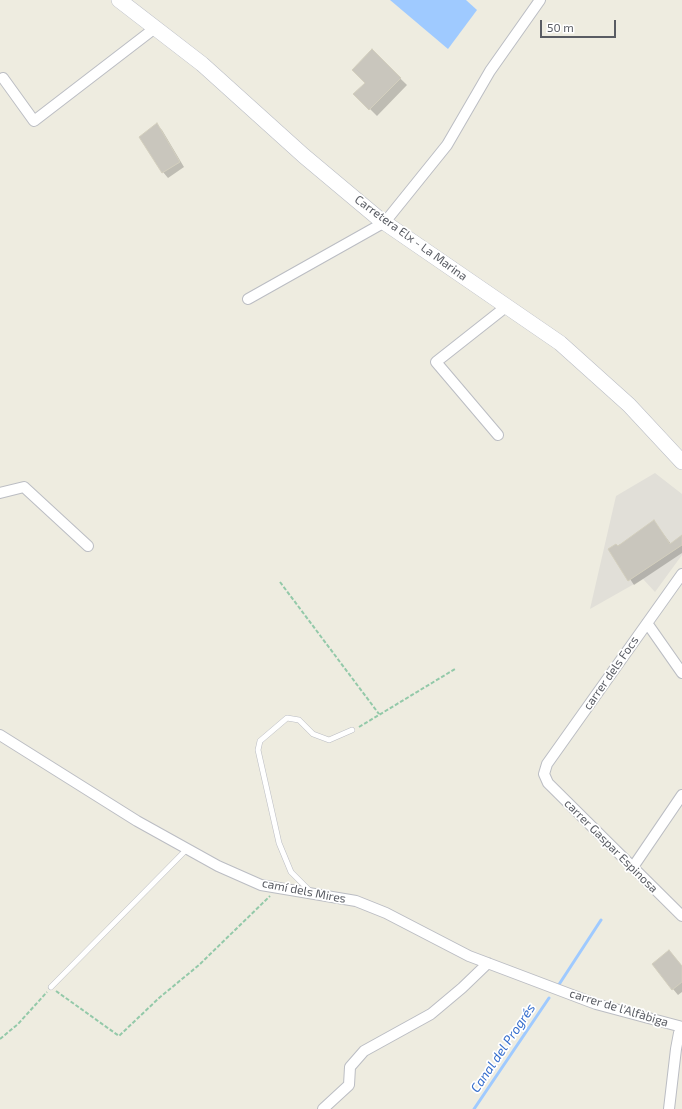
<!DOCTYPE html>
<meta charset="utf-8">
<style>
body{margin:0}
#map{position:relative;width:682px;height:1109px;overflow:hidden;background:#eeece0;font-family:"Exo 2",sans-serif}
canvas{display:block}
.scale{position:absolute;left:540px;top:20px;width:76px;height:18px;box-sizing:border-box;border:2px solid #595c63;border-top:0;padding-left:5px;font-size:12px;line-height:14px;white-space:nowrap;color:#595c63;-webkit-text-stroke:3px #fff;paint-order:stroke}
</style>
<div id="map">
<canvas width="682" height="1109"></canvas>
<div class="scale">50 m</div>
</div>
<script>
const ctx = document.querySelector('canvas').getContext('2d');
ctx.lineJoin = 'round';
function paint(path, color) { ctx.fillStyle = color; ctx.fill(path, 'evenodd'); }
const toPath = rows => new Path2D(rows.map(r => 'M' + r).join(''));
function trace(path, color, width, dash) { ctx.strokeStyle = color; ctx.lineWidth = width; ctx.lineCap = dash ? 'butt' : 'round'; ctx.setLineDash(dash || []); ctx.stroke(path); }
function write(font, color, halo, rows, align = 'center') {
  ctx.font = font + ' "Exo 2",sans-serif'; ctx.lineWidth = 3.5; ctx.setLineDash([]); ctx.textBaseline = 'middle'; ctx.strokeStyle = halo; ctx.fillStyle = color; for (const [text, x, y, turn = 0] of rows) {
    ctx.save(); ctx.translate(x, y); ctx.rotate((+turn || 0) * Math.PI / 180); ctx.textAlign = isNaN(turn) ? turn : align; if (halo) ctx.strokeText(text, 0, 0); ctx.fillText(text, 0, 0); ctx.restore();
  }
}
const industrial = toPath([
 [655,473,682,494,682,555,655,592,643,579,590,609,616,496]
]);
const water = toPath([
 [390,0,466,0,477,10,448,49]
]);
const shadow = toPath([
 [372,51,407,85,377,116,355,94,366,83],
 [157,125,162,130,184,167,168,178,163,172],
 [658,527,671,544,682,540,682,553,634,585,610,549],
 [669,951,682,966,682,992,678,995,653,965]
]);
const stream = toPath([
 [558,986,601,920],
 [474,1109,549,998]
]);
const building = toPath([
 [372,49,401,78,369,110,353,94,365,83,352,70,372,49],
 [157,123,180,162,162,173,139,137,157,123],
 [654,520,670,544,682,535,682,545,628,581,608,549,616,544,618,546,654,520],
 [669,950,682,966,682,982,672,990,652,964,669,950]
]);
const path = toPath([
 [280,582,379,714],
 [359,727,455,669],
 [56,991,119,1036,159,998,199,965,270,896],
 [0,1039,18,1024,47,992]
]);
const lane = toPath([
 [311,892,291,872,279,843,258,750,260,741,287,718,299,720,313,734,329,740,352,730],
 [51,987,187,849]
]);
const street = toPath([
 [3,78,34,121,155,28],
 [248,299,385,222,447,145,490,71,540,0],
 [498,435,436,362,507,306],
 [0,493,24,487,88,546],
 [682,574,547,764,544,774,548,783,682,916],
 [647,623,682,673],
 [0,735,137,821,218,866,261,885,356,901,386,913,469,956,596,1004,682,1027],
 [633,867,682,795],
 [323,1109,349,1085,350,1067,364,1051,431,1014,462,988,488,963],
 [669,1109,676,1049,679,1033,682,1029]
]);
const secondary = toPath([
 [119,0,202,64,304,156,378,218,560,343,629,405,682,462]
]);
const streetNames = [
 ["Carretera Elx - La Marina",411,238,36],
 ["carrer dels Focs",611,673,-55],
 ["carrer Gaspar Espinosa",611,846,45],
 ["camí dels Mires",304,891,11],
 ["carrer de l'Alfàbiga",619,1008,17]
];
const waterNames = [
 ["Canal del Progrés",503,1048,-56]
];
paint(industrial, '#e1dfd8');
paint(water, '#9fcaff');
paint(shadow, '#0003');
trace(stream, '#9fcaff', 3);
paint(building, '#c9c6bd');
trace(building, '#d3cfbe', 1);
trace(lane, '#bbbdc3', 6);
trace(street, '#bbbdc3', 12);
trace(secondary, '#bbbec6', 16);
trace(path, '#93c9a9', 2, [4, 2]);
trace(lane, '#fff', 5);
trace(street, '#fff', 10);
trace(secondary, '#fff', 15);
write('12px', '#595c63', '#fff', streetNames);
write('italic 13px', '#376fcd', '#fff', waterNames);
</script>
